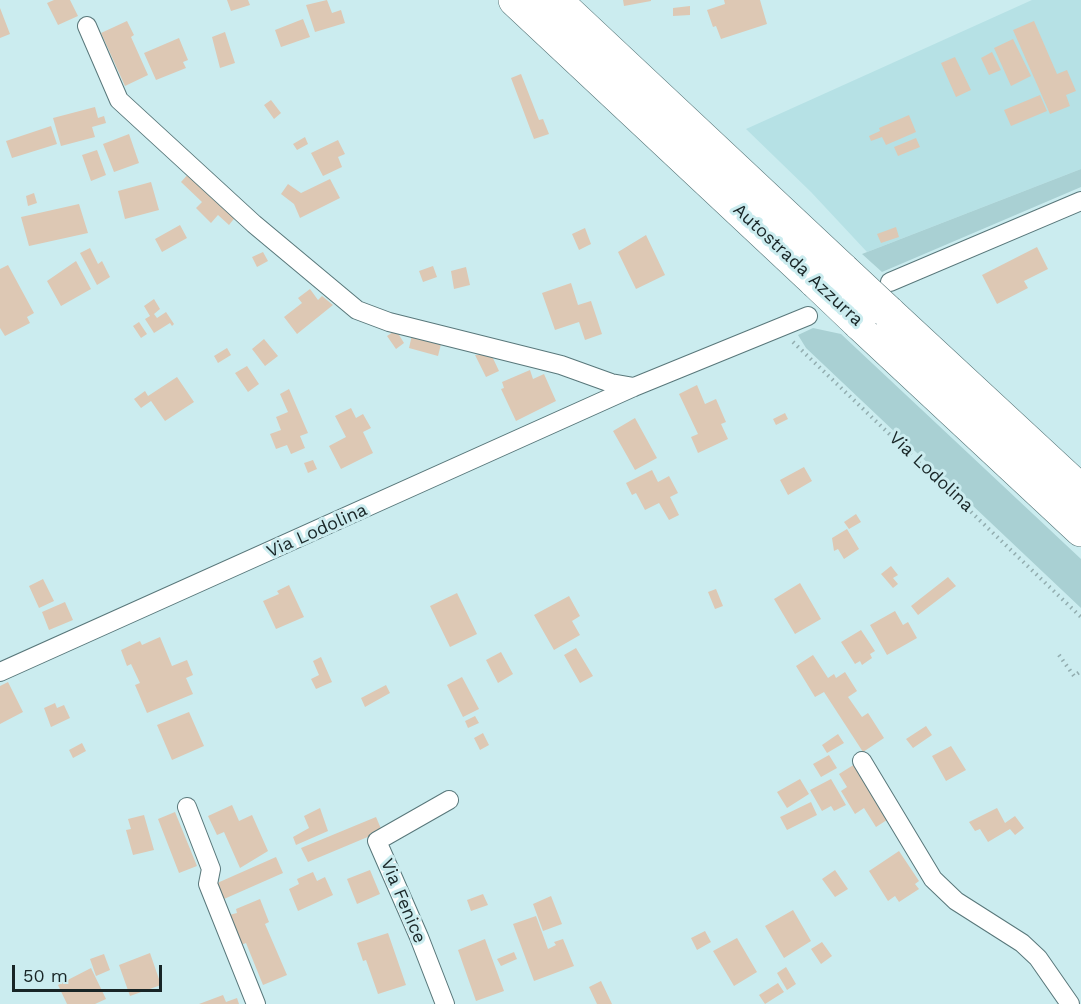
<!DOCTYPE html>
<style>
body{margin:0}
#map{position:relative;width:1081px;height:1004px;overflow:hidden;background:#cbecef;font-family:"Work Sans",sans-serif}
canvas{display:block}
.scale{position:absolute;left:12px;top:965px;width:150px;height:27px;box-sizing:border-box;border:3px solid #182526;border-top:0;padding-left:8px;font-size:18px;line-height:21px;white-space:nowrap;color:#182526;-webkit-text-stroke:4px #cbecef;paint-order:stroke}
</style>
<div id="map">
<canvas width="1081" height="1004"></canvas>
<div class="scale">50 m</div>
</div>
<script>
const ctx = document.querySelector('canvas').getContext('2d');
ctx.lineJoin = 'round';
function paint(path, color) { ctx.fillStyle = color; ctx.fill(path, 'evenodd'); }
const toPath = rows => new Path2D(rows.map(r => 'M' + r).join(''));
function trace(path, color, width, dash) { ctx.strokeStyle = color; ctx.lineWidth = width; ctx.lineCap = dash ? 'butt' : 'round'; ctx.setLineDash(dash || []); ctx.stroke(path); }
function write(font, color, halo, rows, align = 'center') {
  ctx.font = font + ' "Work Sans",sans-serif'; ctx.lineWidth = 6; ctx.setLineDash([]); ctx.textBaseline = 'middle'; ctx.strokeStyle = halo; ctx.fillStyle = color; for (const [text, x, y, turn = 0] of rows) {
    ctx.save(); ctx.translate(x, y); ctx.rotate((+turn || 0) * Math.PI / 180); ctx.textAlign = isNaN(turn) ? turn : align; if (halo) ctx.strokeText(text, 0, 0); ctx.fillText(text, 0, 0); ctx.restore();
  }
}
const built = toPath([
 [1032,0,1081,0,1081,169,867,252,811,192,746,129]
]);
const green = toPath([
 [1081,169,1081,187,882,272,862,254],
 [813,328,841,334,1081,559,1081,608,806,348,798,335]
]);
const building = toPath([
 [54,0,70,0,78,16,58,25,47,3],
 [227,0,248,0,250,5,231,11],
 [327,0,332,13,341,10,345,23,315,32,306,5],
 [623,0,651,0,651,1,624,6],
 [724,0,760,0,767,24,721,39,716,26,713,27,707,10,725,4],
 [690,6,690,15,673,16,673,8],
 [0,8,10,34,0,38],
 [303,19,310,37,281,47,275,30],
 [127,21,134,35,131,37,148,75,125,86,101,33],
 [1034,21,1057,74,1067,70,1076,91,1066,95,1070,106,1050,114,1013,30],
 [225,32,235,63,220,68,212,37],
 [179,38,188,60,183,62,186,68,156,80,144,53],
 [1013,39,1031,76,1011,86,994,48],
 [992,52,1001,70,989,75,981,58],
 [955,57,971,90,956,97,941,63],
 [521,74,539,120,543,119,549,134,534,139,511,78],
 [1040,95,1047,111,1011,126,1004,110],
 [271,100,281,113,274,119,264,105],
 [95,107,98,118,104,116,106,123,92,127,95,137,61,146,53,118],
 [909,115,916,132,886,145,882,137,871,141,869,136,880,131,879,128],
 [51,126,57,144,12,158,6,141],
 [129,134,139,163,114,172,103,144],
 [305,137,308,144,297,150,293,144],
 [916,138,920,147,898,156,894,147],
 [338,140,345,154,338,157,342,167,323,176,311,153],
 [97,150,106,175,91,181,82,155],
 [190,172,237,215,229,225,218,215,211,223,196,208,202,202,181,182],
 [330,179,340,198,300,218,294,204,281,194,288,184,301,193],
 [151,182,159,210,125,219,118,191],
 [34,193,37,203,28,206,26,196],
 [79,204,88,233,29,246,21,217],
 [180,225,187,238,162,252,155,239],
 [896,227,899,237,881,243,877,234],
 [585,228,591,244,579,250,572,234],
 [646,235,665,275,636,289,618,252],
 [1037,247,1048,269,1024,281,1028,288,997,304,982,275],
 [90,248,98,264,102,261,110,277,97,285,80,253],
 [263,252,268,261,257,267,252,257],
 [76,261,91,289,61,306,47,281],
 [8,265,34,313,27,317,30,323,5,336,0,328,0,269],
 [433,266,437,277,423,282,419,271],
 [466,267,470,285,454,289,451,271],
 [571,283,578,305,591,301,602,334,585,340,579,322,555,330,542,293],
 [310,289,318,300,322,296,333,305,297,334,284,317,302,303,298,298],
 [154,299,160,309,154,314,157,318,166,312,174,324,172,326,170,323,154,333,145,319,150,316,144,306],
 [139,322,147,334,141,338,133,326],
 [396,330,404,343,396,349,387,336],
 [412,335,441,344,438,356,409,348],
 [264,339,278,356,265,366,252,349],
 [227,348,231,355,218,363,214,356],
 [491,354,499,371,486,377,475,355],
 [247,366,259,384,248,392,235,373],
 [530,370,533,379,544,374,556,401,516,421,501,389,504,388,502,382],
 [177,377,194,402,165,421,151,401,141,408,134,399,145,391,148,396],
 [697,385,705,404,716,399,726,422,721,424,728,439,698,453,691,437,698,434,679,394],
 [289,389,308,433,300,436,305,448,291,454,287,445,276,449,270,434,281,430,276,417,288,412,280,394],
 [351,408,356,418,363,414,371,428,363,432,373,453,341,469,329,446,346,437,335,416],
 [785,413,788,419,776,425,773,419],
 [635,418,657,458,635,470,613,431],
 [313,460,317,469,308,473,304,463],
 [804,467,812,481,788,495,780,480],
 [652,470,658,482,669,476,678,493,670,497,679,515,669,520,659,503,645,510,636,493,632,495,626,483],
 [856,514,861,522,849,529,844,522],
 [847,529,859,549,844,559,838,549,834,551,832,538],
 [891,566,898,575,893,578,898,584,893,588,881,574],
 [948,577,956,586,918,615,911,606],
 [43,579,54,601,39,608,29,586],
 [800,583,821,619,795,634,774,599],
 [289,585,304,617,276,629,263,601,279,594,277,591],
 [716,589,723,606,715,609,708,592],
 [457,593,477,634,450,647,430,606],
 [569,596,580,616,572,621,580,635,554,650,534,615],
 [65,602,73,620,49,630,42,612],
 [895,611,903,625,908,622,917,638,887,655,870,625],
 [861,630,875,651,870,654,872,658,862,665,860,661,855,664,841,642],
 [160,637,172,666,187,660,193,675,186,678,193,694,147,713,135,685,140,683,131,664,127,666,121,650,140,641,142,645],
 [576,648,593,676,580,683,564,655],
 [501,652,513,674,498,683,486,660],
 [813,655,828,678,834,674,836,678,845,672,857,691,848,697,862,717,868,713,884,738,863,752,824,692,815,697,796,666],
 [321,657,332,682,316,689,311,679,319,675,313,661],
 [462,677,479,709,463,717,447,685],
 [8,682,23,712,0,724,0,686],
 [386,685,390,693,365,707,361,698],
 [55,703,57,708,64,705,70,718,51,727,44,708],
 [189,712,204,746,172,760,157,725],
 [475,716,479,723,468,728,465,721],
 [926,726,932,735,913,748,906,739],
 [483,733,489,745,480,750,474,738],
 [838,734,844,743,827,753,822,745],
 [82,743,86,751,73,758,69,750],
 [951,746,966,770,946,781,932,756],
 [829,755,837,768,821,777,813,764],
 [855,764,890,818,876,827,864,808,855,814,841,791,847,787,839,774],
 [800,779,809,794,787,808,777,792],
 [831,779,846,805,834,811,831,806,822,811,810,790],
 [811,802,817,815,787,830,780,817],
 [232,805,239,821,252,815,268,851,240,868,224,832,217,835,208,816],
 [320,808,328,831,296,845,293,837,309,828,304,816],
 [997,808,1005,823,1015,816,1024,828,1015,835,1010,829,988,842,980,829,975,831,969,822],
 [175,812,197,866,179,873,158,819],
 [144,815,154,850,133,855,126,830,131,829,128,819],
 [376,817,382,831,308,862,301,848],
 [899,851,919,881,915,884,919,889,899,902,895,896,888,901,869,871],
 [276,857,283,873,224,899,221,892,219,893,215,884],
 [370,870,380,894,357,904,347,879],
 [835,870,848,889,835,897,822,879],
 [313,872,317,881,325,877,333,895,298,911,289,889,299,884,297,879],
 [483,894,488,905,471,911,467,900],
 [551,896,562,924,543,931,533,904],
 [260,899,269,922,265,924,287,975,263,985,246,943,241,945,229,915,237,913,236,909],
 [793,910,811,941,784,958,765,926],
 [536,916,548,949,556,945,554,942,563,939,574,966,534,981,513,924],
 [705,931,711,942,697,950,691,938],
 [388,933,406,985,378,994,366,960,363,961,357,943],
 [737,938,757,972,734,986,713,951],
 [485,939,504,991,476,1001,458,950],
 [822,942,832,956,821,964,811,949],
 [514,952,517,959,501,966,497,959],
 [150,953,161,985,130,996,119,965],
 [104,954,110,970,96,976,90,959],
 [786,967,796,984,787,990,777,973],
 [91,968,106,999,95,1004,67,1004,58,985],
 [601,981,612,1004,597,1004,589,987],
 [778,983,784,992,765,1004,759,995],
 [223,995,226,1002,237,998,239,1004,199,1004]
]);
const path = toPath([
 [793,342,1081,617],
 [1059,655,1074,676,1081,671]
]);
const minor = toPath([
 [87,26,119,100,254,224,357,310,389,322,561,365,611,383,634,387],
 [890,282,1081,201],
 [0,672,634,387,808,316],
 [862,761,933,879,956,901,1022,943,1038,958,1070,1004],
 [187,807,211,869,208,884,256,1004],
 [445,1004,419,937,377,841,449,800]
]);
const motorway = toPath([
 [515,0,816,282],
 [555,0,843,270],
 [888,312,1081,491],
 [859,323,1081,530]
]);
const motorwayBridge = toPath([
 [843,270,888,312],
 [816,282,859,323]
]);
const streetNames = [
 ["Autostrada Azzurra",798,265,43],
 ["Via Lodolina",931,472,43],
 ["Via Lodolina",317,531,-24],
 ["Via Fenice",403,901,67]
];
paint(built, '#b6e1e5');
paint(green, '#a9d0d3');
paint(building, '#ddc8b4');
trace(minor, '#58777a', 20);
trace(motorway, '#58777a', 34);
trace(path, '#92adaf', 4, [1.5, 4.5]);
trace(minor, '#fff', 18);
trace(motorway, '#fff', 33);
trace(motorwayBridge, '#58777a', 34, []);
trace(motorwayBridge, '#fff', 33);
write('18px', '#182526', '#cbecef', streetNames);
</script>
